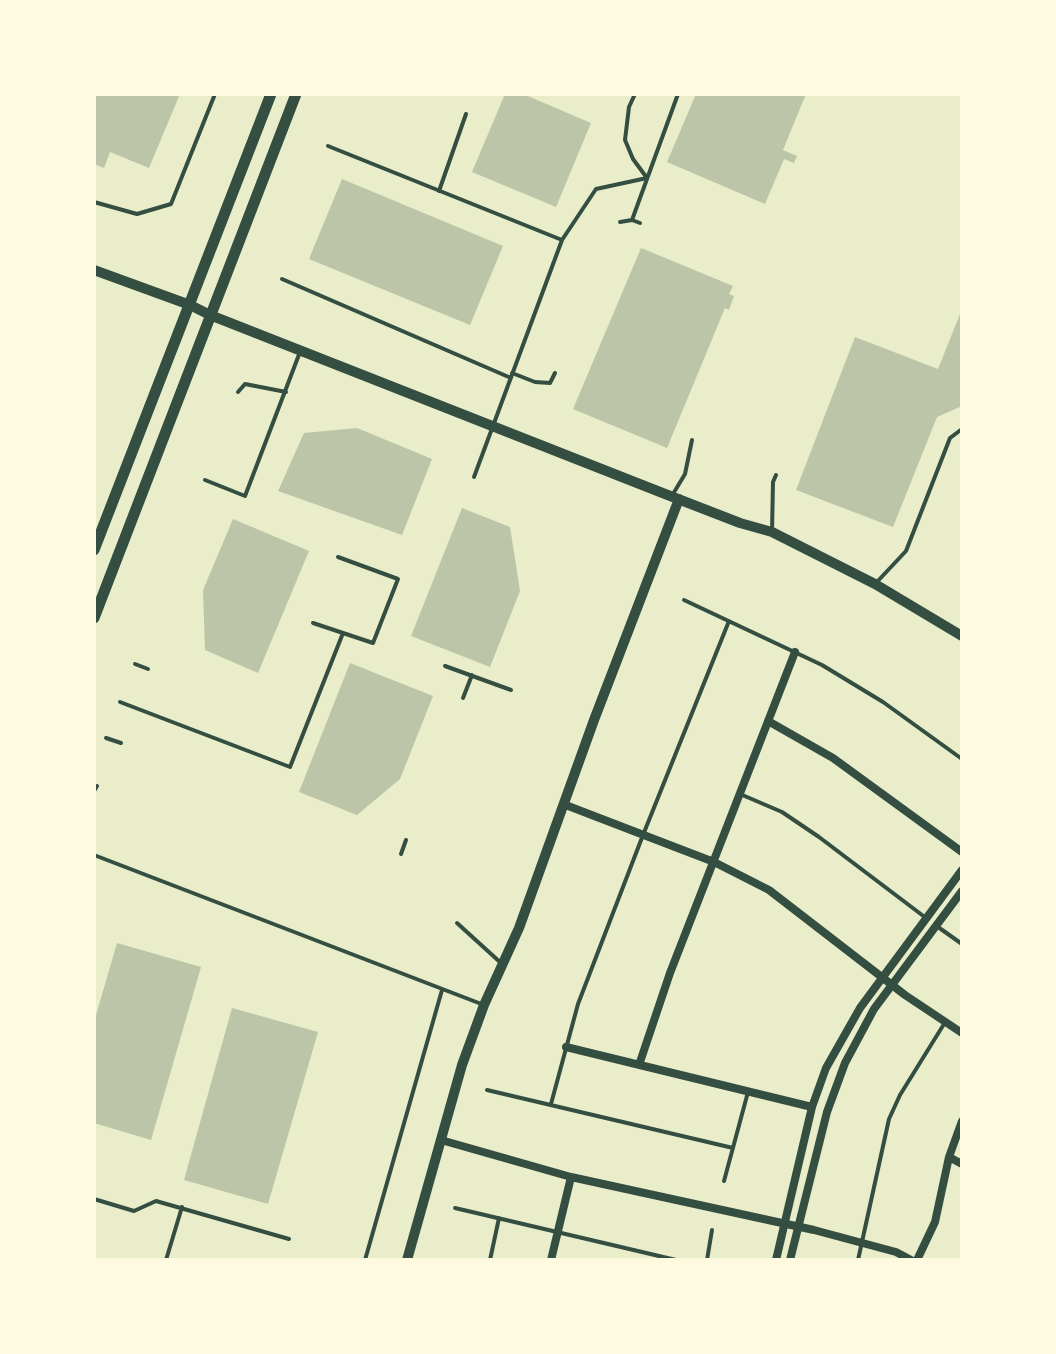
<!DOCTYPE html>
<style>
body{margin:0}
#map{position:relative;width:1056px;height:1354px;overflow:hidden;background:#e9edc9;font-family:"Sofia Sans Condensed",sans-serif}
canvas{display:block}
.frame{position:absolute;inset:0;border:96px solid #fefae0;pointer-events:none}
</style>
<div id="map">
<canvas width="1056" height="1354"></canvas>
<div class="frame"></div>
</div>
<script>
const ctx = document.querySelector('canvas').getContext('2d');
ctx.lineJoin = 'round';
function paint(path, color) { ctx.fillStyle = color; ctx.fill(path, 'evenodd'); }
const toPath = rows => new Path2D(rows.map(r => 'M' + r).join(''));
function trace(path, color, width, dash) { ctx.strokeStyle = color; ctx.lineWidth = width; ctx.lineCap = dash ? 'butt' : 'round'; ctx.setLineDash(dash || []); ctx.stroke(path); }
const building = toPath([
 [94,94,180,94,149,168,110,152,104,168,94,164],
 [505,94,523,94,591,123,556,207,472,172],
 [696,94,806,94,783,150,797,156,794,163,784,159,765,204,667,162],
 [342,179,503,246,470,325,309,259],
 [641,248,733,286,729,294,734,296,729,310,725,308,667,448,573,409],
 [962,309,962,406,937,417,893,527,796,490,855,337,938,369],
 [357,428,432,459,402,535,278,491,304,433],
 [462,508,510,527,520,591,490,667,411,636],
 [233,519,309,551,258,673,205,650,203,590],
 [350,663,433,696,400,779,357,815,299,792],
 [117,943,201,967,151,1140,94,1123,94,1022],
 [232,1008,318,1032,268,1204,184,1180]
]);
const service = toPath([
 [635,94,629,107,625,140,633,159,647,178],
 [328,146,562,240],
 [439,191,466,114],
 [94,202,137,214,171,204,215,94],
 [632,220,678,94],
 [620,222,632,220,640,223],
 [282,279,511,378],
 [512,373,535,382,550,383,555,373],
 [238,392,245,384,286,392],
 [474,477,562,240,596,189,647,178],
 [205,480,245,496,300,352],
 [673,494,685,474,692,440],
 [772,532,773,482,776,475],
 [875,584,906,551,950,438,962,429],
 [684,600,822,665,883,702,962,759],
 [313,623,373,643,398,579,338,557],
 [135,664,148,669],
 [445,666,511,690],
 [463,698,472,675],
 [120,702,290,767,343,633],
 [106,738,121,743],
 [94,791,97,786],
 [740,794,782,812,819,837,926,918],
 [401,854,406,840],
 [94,855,484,1005],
 [457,923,501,963],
 [938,927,962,944],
 [487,1090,733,1148],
 [551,1104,578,1004,643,835,729,621],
 [724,1181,748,1092],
 [94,1199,134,1211,156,1201,289,1239],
 [455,1208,676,1260],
 [166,1260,182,1207],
 [365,1260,442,990],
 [490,1260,499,1218],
 [707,1260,712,1230],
 [858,1260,889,1119,900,1095,944,1024]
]);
const minor = toPath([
 [768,721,833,758,962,852],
 [563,804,714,862,769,890,905,995,962,1033],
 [566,1047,812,1107],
 [639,1065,670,973,795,652],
 [441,1140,571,1177,814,1230,896,1252,911,1260],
 [949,1157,962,1164],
 [551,1260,571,1177],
 [776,1260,812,1107,826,1068,860,1008,962,870],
 [790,1260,827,1112,845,1063,874,1009,962,891],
 [917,1260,935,1222,949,1157,962,1121]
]);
const tertiary = toPath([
 [94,270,190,305,210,315,660,492,740,523,772,532,875,584,962,636],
 [407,1260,462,1065,484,1005,519,928,594,720,679,499]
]);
const secondary = toPath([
 [94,550,271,94],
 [94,618,296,94]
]);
paint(building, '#bcc5a7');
trace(service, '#344e41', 4);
trace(minor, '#344e41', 8);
trace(tertiary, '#344e41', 10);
trace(secondary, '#344e41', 11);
</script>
